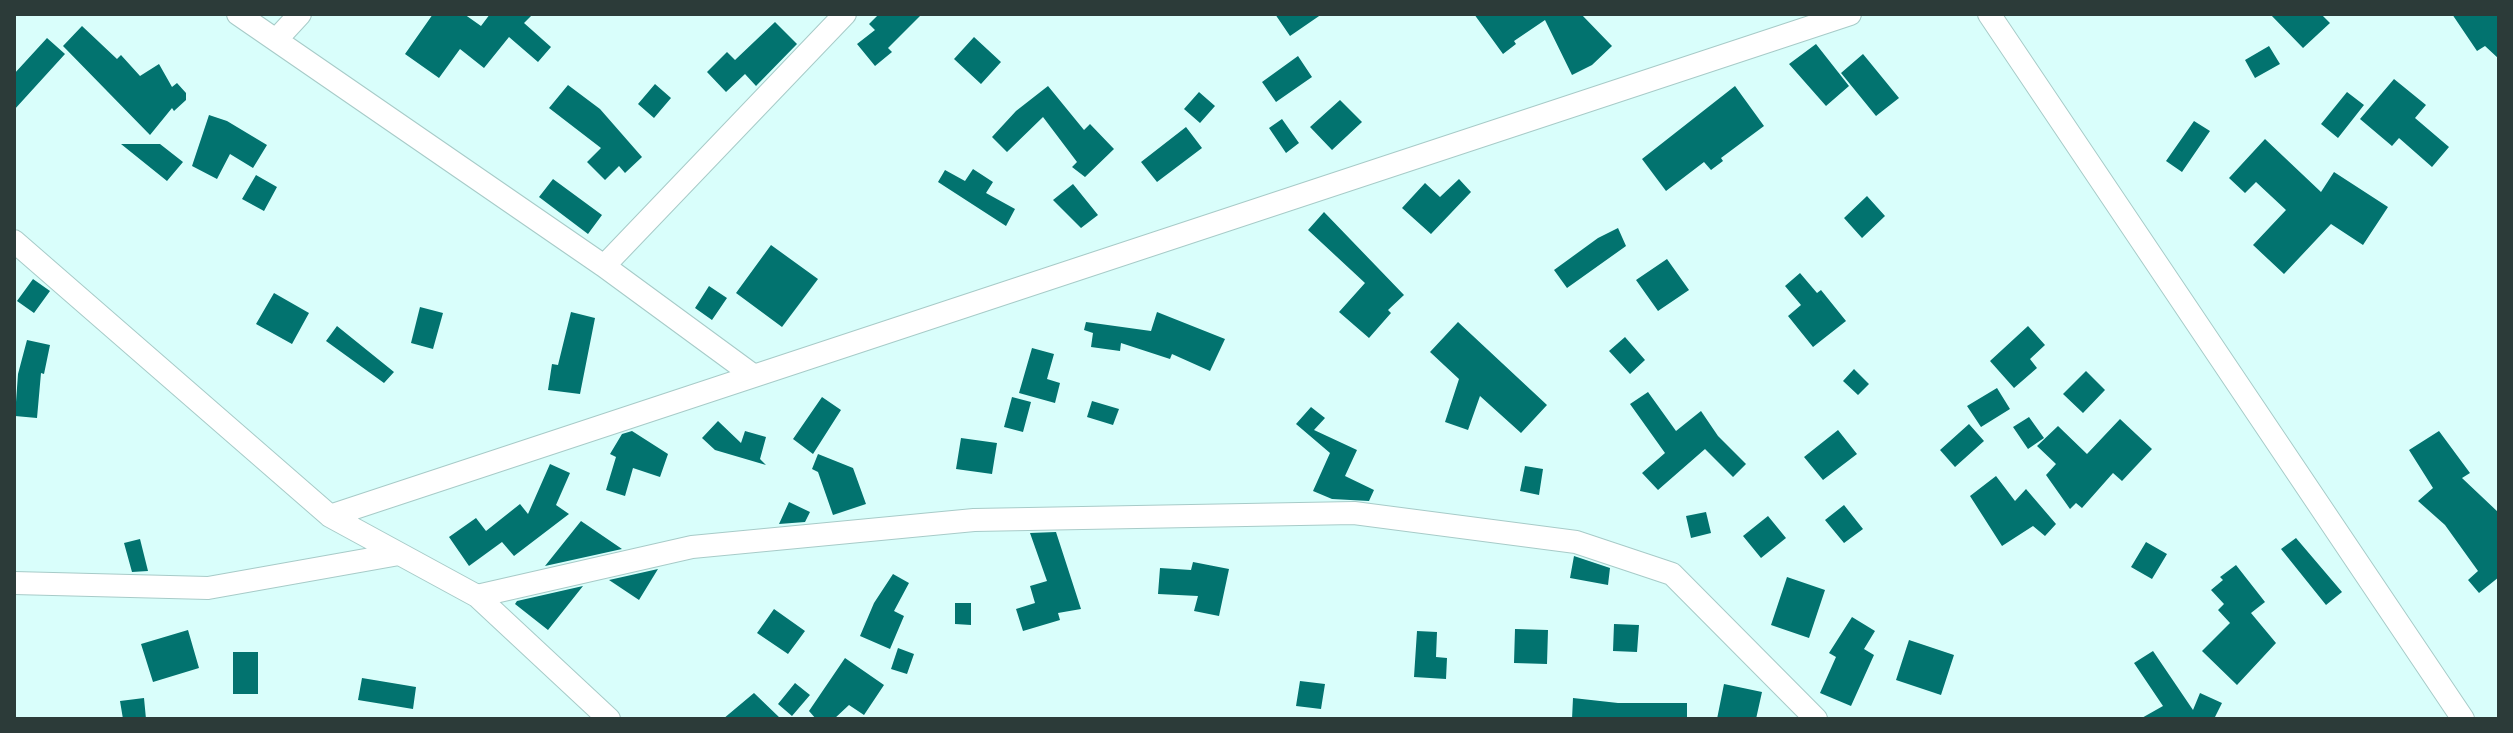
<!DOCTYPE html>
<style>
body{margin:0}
#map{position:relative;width:2513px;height:733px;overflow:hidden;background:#d9fefb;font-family:Arial,sans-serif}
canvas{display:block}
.frame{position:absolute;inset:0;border:16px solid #2c3b39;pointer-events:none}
</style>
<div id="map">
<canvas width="2513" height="733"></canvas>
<div class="frame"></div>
</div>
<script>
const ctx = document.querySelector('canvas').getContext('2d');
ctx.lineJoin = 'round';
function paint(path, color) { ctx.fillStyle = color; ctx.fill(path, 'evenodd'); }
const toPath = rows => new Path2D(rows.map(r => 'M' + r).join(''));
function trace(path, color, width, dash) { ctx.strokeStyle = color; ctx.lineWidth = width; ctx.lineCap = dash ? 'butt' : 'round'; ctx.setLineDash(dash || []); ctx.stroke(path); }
const building = toPath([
 [433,14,464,14,481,26,490,14,533,14,524,23,551,47,538,62,509,37,484,68,460,49,439,78,405,54],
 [879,14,922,14,888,48,892,52,875,66,857,44,875,30,869,24],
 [1275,14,1322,14,1290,36],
 [1474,14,1581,14,1612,46,1592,65,1572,75,1545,20,1514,41,1516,44,1503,54],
 [2270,14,2321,14,2330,23,2303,48],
 [2452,14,2499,14,2499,59,2485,46,2477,51],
 [775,22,797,44,756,86,745,74,726,92,707,72,727,52,735,60],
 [82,26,117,59,121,55,140,76,159,64,172,87,177,83,186,93,186,100,174,111,172,108,150,135,63,46],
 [974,37,1001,62,981,84,954,59],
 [47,38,65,54,14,110,14,74],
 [1816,44,1849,86,1826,106,1789,64],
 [2269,46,2280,64,2255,78,2245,60],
 [1863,54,1899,98,1876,116,1841,73],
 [1298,56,1312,77,1276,102,1262,82],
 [2394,79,2426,105,2415,118,2449,147,2432,167,2399,138,2392,146,2360,119],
 [655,84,671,98,654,118,638,104],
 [568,85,600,109,642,157,625,173,619,166,605,180,587,162,601,148,549,108],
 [1048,86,1084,130,1090,124,1114,149,1085,177,1072,167,1077,162,1043,117,1007,152,992,137,1016,111],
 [1735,86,1764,126,1721,158,1723,161,1711,170,1704,162,1666,191,1642,159],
 [1199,92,1215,106,1200,123,1184,109],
 [2347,92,2364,105,2338,138,2321,124],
 [1340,100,1362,122,1332,150,1310,127],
 [209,115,227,121,267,145,253,168,230,154,217,179,192,166],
 [1282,119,1299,143,1286,153,1269,128],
 [2194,121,2210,131,2182,172,2166,161],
 [1186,127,1202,148,1157,182,1141,162],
 [2265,139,2321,192,2334,172,2388,207,2363,245,2331,224,2284,274,2253,245,2286,210,2256,182,2245,193,2229,178],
 [121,144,160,144,183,162,167,181],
 [973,169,993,182,986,193,1015,209,1006,226,938,182,945,170,965,181],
 [256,175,277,187,264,211,242,199],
 [553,179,602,215,588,234,539,197],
 [1459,179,1471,192,1431,234,1402,208,1425,183,1440,197],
 [1073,184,1098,215,1081,228,1053,200],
 [1867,196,1885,216,1862,238,1844,218],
 [1324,212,1404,295,1388,310,1391,313,1369,338,1339,312,1365,283,1308,230],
 [1618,228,1626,246,1567,288,1554,270,1598,238],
 [771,245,818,279,782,327,736,293],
 [1667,259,1689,290,1658,311,1636,280],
 [1800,273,1817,293,1821,290,1846,321,1813,347,1788,316,1801,305,1785,286],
 [33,279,50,291,34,313,17,301],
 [709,286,727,298,712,320,695,308],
 [274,293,309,313,292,344,256,324],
 [420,307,443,313,433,349,411,343],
 [571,312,595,318,580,394,548,390,552,364,558,365],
 [1157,312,1225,339,1210,371,1172,354,1170,359,1121,343,1120,351,1091,347,1093,333,1084,330,1086,322,1151,331],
 [1458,322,1547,405,1521,433,1480,396,1468,430,1445,422,1459,379,1430,352],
 [337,326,394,372,384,383,326,341],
 [2028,326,2045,345,2030,359,2037,368,2014,388,1990,361],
 [1625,337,1645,360,1630,374,1609,351],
 [27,340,50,345,44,374,41,373,37,418,15,416,18,374],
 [1032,348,1054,354,1047,379,1060,383,1055,403,1019,393],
 [1854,369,1869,384,1858,395,1843,381],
 [2086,371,2105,390,2083,413,2063,394],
 [1997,388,2010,409,1981,427,1967,406],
 [1648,392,1676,431,1701,411,1718,436,1746,464,1733,477,1705,449,1658,490,1642,473,1665,453,1630,404],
 [822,397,841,410,813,454,793,439],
 [1012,397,1031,402,1023,432,1004,427],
 [1092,401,1119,409,1113,425,1087,417],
 [1311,407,1325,418,1314,430,1357,450,1345,476,1374,490,1369,501,1332,499,1313,491,1330,453,1296,424],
 [2029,417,2044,438,2028,449,2013,427],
 [2120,419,2152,449,2122,481,2113,473,2082,508,2076,503,2070,509,2046,475,2056,464,2037,446,2058,426,2087,454],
 [718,421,741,443,745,431,766,437,760,459,766,465,715,450,702,438],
 [1969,424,1984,441,1955,467,1940,450],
 [1838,430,1857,454,1823,480,1804,457],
 [632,431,668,454,660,477,633,468,625,496,606,490,616,457,610,454,622,434],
 [2439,431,2470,473,2462,478,2499,513,2499,577,2479,593,2468,580,2478,571,2445,525,2418,501,2433,488,2409,450],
 [961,438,997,443,992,474,956,469],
 [818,454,853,468,866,504,833,515,818,472,812,469],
 [550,464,570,473,556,505,569,514,514,556,502,542,469,566,449,537,476,518,486,531,520,504,528,514],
 [1525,466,1543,469,1539,495,1520,491],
 [1996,476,2015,501,2026,489,2056,524,2045,536,2033,526,2002,546,1970,496],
 [789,502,810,512,805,522,779,524],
 [1844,505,1863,529,1844,543,1825,520],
 [1706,512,1711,533,1691,538,1686,516],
 [1768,516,1786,538,1761,558,1743,536],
 [581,521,622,549,545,566],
 [1056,532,1081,609,1058,613,1060,620,1023,631,1016,609,1035,603,1030,586,1047,581,1030,533],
 [2296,538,2342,592,2326,605,2281,549],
 [140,539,148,571,132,572,124,543],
 [2146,542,2167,554,2152,579,2131,567],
 [1574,556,1610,568,1608,585,1570,578],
 [1193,562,1229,569,1219,616,1194,611,1198,596,1158,594,1160,568,1191,570],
 [2236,565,2265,602,2251,613,2276,643,2237,685,2202,651,2230,623,2218,610,2224,604,2211,590,2223,580,2220,577],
 [658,569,639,600,609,580],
 [893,574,909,583,894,611,904,616,890,649,860,636,874,603],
 [1787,577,1825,590,1809,638,1771,625],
 [583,586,548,630,515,604,517,601],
 [955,603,971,603,971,625,955,624],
 [774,609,805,631,788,654,757,633],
 [1852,617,1875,631,1864,649,1874,655,1851,706,1820,693,1836,657,1829,653],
 [1614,624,1639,625,1637,652,1613,651],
 [1515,629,1548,630,1547,664,1514,663],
 [188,630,199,668,153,682,141,644],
 [1417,631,1437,632,1436,657,1447,658,1446,679,1414,677],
 [1909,640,1954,655,1941,695,1896,680],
 [898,648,914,654,907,674,891,669],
 [2153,651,2193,710,2200,693,2222,703,2214,719,2140,719,2163,706,2134,663],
 [233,652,258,652,258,694,233,694],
 [845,658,884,685,864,715,849,705,834,719,816,719,809,711],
 [362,678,416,687,413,709,358,700],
 [1300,681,1325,684,1321,709,1296,706],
 [795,683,810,695,792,716,778,704],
 [1724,684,1762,692,1756,719,1717,719],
 [754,693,781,719,723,719],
 [144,698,146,719,123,719,120,701],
 [1573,698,1618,703,1687,703,1687,719,1572,719]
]);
const minor = toPath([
 [238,14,604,266,754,376],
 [1989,14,2463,719],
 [276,40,300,14],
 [14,241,330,516,477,596,609,719],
 [604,266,845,14],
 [330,516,1850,14],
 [14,583,208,588,399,554],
 [477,596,692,547,974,520,1354,513,1576,542,1672,574,1816,719]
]);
paint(building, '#02736f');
trace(minor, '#a7cbc8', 24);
trace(minor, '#fff', 22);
</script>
